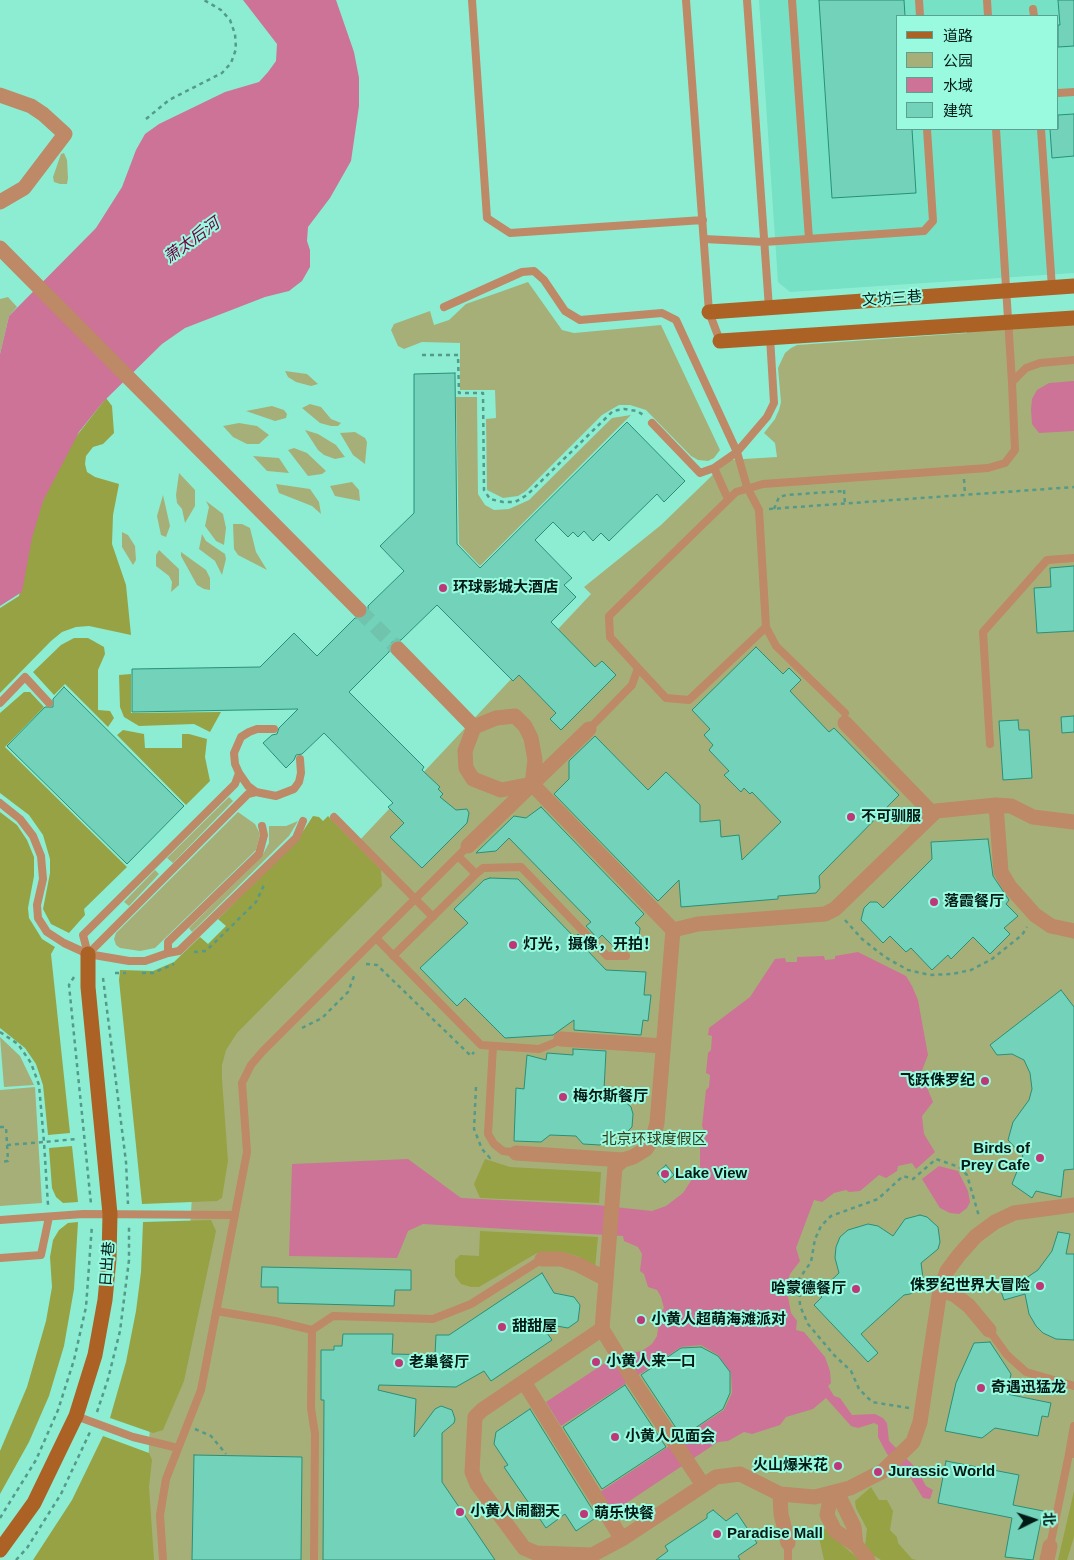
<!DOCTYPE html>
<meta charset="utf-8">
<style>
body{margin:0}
#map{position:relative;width:1074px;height:1560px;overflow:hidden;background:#8cedd3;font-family:Helvetica,"Noto Sans SC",sans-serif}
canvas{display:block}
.legend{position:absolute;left:896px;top:15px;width:162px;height:115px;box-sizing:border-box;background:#9afae0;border:1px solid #5ca18f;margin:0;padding:6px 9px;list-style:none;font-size:15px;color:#001b15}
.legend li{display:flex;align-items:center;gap:10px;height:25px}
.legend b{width:25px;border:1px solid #5ca18f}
.north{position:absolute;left:1009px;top:1495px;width:50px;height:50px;-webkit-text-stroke:4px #9afae0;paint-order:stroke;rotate:86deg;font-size:14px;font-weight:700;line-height:20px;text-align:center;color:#001b15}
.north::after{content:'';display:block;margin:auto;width:18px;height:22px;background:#001b15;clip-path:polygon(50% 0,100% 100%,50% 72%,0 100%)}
</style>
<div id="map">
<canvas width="1074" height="1560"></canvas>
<ul class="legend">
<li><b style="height:6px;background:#ac6125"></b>道路</li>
<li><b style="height:14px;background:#a7af78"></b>公园</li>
<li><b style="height:14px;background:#cc7397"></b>水域</li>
<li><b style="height:14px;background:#73d3ba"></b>建筑</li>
</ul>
<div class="north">北</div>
</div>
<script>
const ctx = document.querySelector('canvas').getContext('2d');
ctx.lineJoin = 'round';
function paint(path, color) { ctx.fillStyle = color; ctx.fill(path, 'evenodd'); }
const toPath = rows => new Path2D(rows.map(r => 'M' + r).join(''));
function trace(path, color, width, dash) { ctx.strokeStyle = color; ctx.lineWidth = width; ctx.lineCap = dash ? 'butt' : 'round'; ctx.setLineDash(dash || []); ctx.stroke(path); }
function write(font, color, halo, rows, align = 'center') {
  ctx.font = font + ' Helvetica,"Noto Sans SC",sans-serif'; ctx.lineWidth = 4; ctx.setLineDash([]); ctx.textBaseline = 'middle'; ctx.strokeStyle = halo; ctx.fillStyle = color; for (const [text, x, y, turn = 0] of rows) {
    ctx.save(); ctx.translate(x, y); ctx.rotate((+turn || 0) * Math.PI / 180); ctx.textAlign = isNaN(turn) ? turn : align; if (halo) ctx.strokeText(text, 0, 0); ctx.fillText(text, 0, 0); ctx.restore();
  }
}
const built = toPath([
 [759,0,1074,0,1074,273,790,292,778,282],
 [898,16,1058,16,1058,129,898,129]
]);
const green = toPath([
 [64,153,67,160,68,178,67,184,60,184,54,182,53,177,61,154],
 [528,282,562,330,574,333,661,325,720,450,714,458,708,461,698,460,691,456,646,410,630,405,619,405,602,415,526,491,518,496,503,498,487,490,486,419,496,418,495,390,460,390,460,343,422,342,404,349,398,346,391,330,394,324,430,311,434,325,449,320,466,304],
 [8,297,17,307,9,316,0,354,0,299],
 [1074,321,1074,1560,111,1560,146,1513,150,1423,190,1229,193,1179,188,1023,591,594,584,587,661,525,728,460,777,457,775,443,764,433,775,419,779,410,781,402,778,368,785,353,791,348,797,345,967,333,967,327],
 [285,371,307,374,318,384,311,386,296,382,288,377],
 [456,397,477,397,478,494,485,505,494,510,509,509,529,500,612,418,631,415,480,566,459,544],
 [310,404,321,407,331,419,341,423,338,426,331,426,320,423,302,408],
 [272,406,284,410,287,414,286,418,275,421,246,411],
 [239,423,257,426,269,435,259,444,247,444,233,437,223,426],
 [305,430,318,434,336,445,345,457,335,459,324,455,318,450],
 [355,432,365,438,367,442,365,464,353,455,340,433],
 [294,448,307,453,326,471,322,474,308,476,288,450],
 [253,456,279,458,289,473,267,471],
 [179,473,195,490,195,506,185,523,182,509,177,503,176,495],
 [352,482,359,490,360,501,335,496,330,486],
 [276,484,310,489,319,502,321,514,312,506,279,493],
 [163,495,170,526,166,537,161,535,157,516],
 [206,501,223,514,226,528,224,545,216,541,205,526,209,507],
 [233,524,242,524,250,528,256,552,267,570,238,555,234,549],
 [122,532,128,535,135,546,136,560,133,565,122,547],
 [202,534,206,541,225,554,226,559,222,575,215,561,199,549],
 [159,550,179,569,179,585,171,592,172,582,169,576,156,566,156,555],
 [181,552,206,570,210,578,210,590,204,589,197,585,181,556],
 [229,797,233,801,173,863,167,858],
 [238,812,255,824,260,834,256,850,155,948,140,951,120,948,116,945,114,939,116,933],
 [298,821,289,836,192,932,189,928,262,856,269,843,269,826,286,826],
 [155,870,159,874,129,906,124,902],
 [0,1037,20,1056,34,1085,4,1087],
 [35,1087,42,1203,0,1206,0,1090]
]);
const forest = toPath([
 [106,398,112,406,114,433,103,444,93,447,86,456,85,464,87,472,95,477,119,484,113,515,112,544,126,585,131,635,89,626,76,627,62,632,51,641,0,693,0,608,19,596,36,515,68,447],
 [74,638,88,638,104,647,105,654,98,670,98,710,110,711,114,718,108,727,65,684,54,695,33,672,61,645],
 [131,674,131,713,221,712,210,732,194,724,139,726,124,717,120,707,119,675],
 [24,692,30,692,44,707,5,747,127,867,84,909,85,915,69,933,51,924,43,909,50,873,50,859,43,835,29,815,0,793,0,713],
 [123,730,144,734,145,748,182,748,182,734,189,734,207,739,205,757,210,781,186,805,117,735],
 [0,812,17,825,27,840,34,857,34,876,28,908,29,918,42,939,55,947,51,954,70,1133,48,1135,43,1085,36,1064,25,1048,0,1028],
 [313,816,319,817,323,821,328,816,381,870,382,886,237,1033,226,1050,222,1065,222,1079,228,1161,222,1198,217,1201,142,1204,119,980,120,970,153,971,174,962,200,937,208,944,226,926,218,919,296,842],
 [72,1146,78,1202,63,1203,56,1197,52,1188,49,1148],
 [485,1159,510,1167,601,1172,599,1203,480,1198,474,1184],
 [211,1220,216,1231,184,1381,163,1430,153,1433,110,1418,126,1362,136,1311,141,1272,143,1222],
 [78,1222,74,1289,64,1346,49,1396,29,1442,0,1494,0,1451,27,1387,46,1321,52,1287,50,1257,53,1240,59,1230,68,1223],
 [480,1231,598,1237,595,1268,579,1257,563,1252,537,1253,479,1287,471,1287,461,1284,455,1276,455,1260,460,1255,479,1256],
 [103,1436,149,1453,152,1460,149,1487,154,1560,33,1560,72,1500],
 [871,1487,879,1500,887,1500,893,1511,890,1530,897,1537,898,1543,912,1559,917,1560,881,1560,868,1552,865,1546,867,1529,856,1508,855,1501],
 [1074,1491,1074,1537,1067,1560,1058,1560],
 [822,1528,830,1530,840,1543,860,1560,824,1560,818,1533]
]);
const water = toPath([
 [243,0,336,0,354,52,359,78,359,106,351,161,330,198,308,227,307,241,310,250,310,267,302,281,289,291,265,297,185,328,162,344,103,402,79,432,43,501,32,538,22,592,0,606,0,354,9,316,96,228,122,187,136,150,145,134,159,124,225,92,259,82,268,72,276,61,277,44],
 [1074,381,1074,431,1039,433,1032,424,1031,410,1032,399,1037,390,1049,383],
 [858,952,906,976,912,986,918,1000,928,1055,921,1073,933,1102,922,1116,924,1134,935,1152,916,1169,912,1163,898,1166,897,1171,886,1178,879,1175,860,1191,849,1192,846,1190,834,1193,822,1202,814,1200,796,1248,800,1261,790,1274,785,1293,788,1297,791,1313,797,1321,796,1330,804,1332,825,1357,830,1371,831,1383,828,1386,834,1396,840,1398,852,1415,875,1414,883,1418,887,1423,889,1441,916,1468,926,1486,933,1490,930,1499,923,1498,910,1477,887,1454,878,1437,878,1425,874,1423,858,1428,851,1426,826,1398,813,1409,786,1417,780,1425,752,1434,744,1432,728,1441,718,1442,610,1514,597,1494,724,1410,732,1393,731,1373,718,1355,701,1345,681,1347,561,1426,546,1402,623,1351,632,1353,642,1351,652,1344,657,1336,660,1314,664,1308,661,1297,657,1290,648,1287,644,1274,640,1271,642,1254,638,1247,624,1241,623,1236,423,1224,408,1231,397,1258,289,1256,292,1164,408,1159,461,1198,596,1205,652,1211,666,1206,683,1193,700,1167,700,1146,706,1136,702,1126,706,1090,709,1087,710,1075,706,1073,708,1053,711,1050,712,1036,708,1035,709,1028,750,997,775,959,785,958,786,962,797,962,797,957,824,956,825,960,835,959,835,956],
 [939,1166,958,1171,968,1191,970,1202,967,1208,959,1214,950,1213,940,1208,922,1179]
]);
const building = toPath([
 [819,0,904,0,905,16,898,16,898,129,912,129,916,193,832,198,819,0],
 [1058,0,1074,0,1074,46,1058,47,1058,25,1060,25,1058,0],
 [1074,114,1074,156,1052,158,1050,129,1058,129,1058,115,1074,114],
 [455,373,457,544,480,568,627,422,685,481,664,502,657,494,609,541,601,533,593,541,584,531,578,537,573,532,568,537,553,522,535,540,572,578,564,585,576,597,551,622,595,667,602,661,616,675,561,730,550,719,556,713,519,675,513,681,437,605,401,640,392,642,389,652,349,692,424,767,422,770,440,787,438,789,443,794,440,797,456,810,467,809,469,813,467,823,422,868,390,837,404,823,388,807,393,803,324,733,302,754,296,755,294,760,286,768,263,743,272,735,277,734,279,728,298,709,132,712,132,669,260,667,294,633,317,656,355,618,365,617,368,612,368,606,404,571,380,546,414,513,414,374,455,373],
 [1074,566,1074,631,1037,633,1034,588,1051,587,1050,568,1074,566],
 [756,647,783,674,789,668,801,680,790,691,829,732,834,728,899,795,819,876,820,888,816,893,778,896,778,899,681,907,679,880,658,901,554,794,569,779,569,761,595,736,648,790,666,772,700,805,700,822,720,820,721,837,739,835,742,860,781,822,752,792,750,794,744,788,741,792,724,775,729,771,709,750,713,745,704,735,710,729,692,710,756,647],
 [64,687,184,806,127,864,7,746,45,707,53,707,53,699,64,687],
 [1074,716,1074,732,1062,733,1061,717,1074,716],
 [1018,720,1019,730,1029,730,1032,778,1003,780,999,721,1018,720],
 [541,807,644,914,635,923,640,928,638,946,613,946,602,935,598,939,586,926,591,922,509,838,496,851,476,853,514,816,526,818,541,807],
 [988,839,993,876,1009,900,1006,904,1018,916,1004,928,1010,934,990,954,973,937,951,959,948,955,932,970,911,948,906,952,890,936,883,943,861,920,864,908,870,902,877,902,883,908,932,859,931,842,988,839],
 [490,878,518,879,575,938,578,934,590,946,586,949,606,970,646,972,644,995,651,995,648,1021,643,1020,641,1035,574,1030,574,1020,553,1035,505,1038,465,998,457,1006,420,968,468,923,454,909,484,880,490,878],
 [1061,990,1074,1007,1074,1169,1064,1170,1061,1197,1036,1191,1032,1198,1012,1184,1023,1156,1008,1140,1013,1122,1029,1100,1032,1089,1030,1073,1024,1060,1012,1054,997,1055,990,1045,1061,990],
 [573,1049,606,1051,604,1090,612,1099,622,1099,631,1107,633,1114,632,1127,626,1133,613,1134,600,1145,583,1144,576,1136,550,1135,541,1142,514,1141,516,1088,524,1089,527,1055,546,1060,547,1053,573,1055,573,1049],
 [666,1165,674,1175,665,1183,657,1173,666,1165],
 [920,1215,927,1217,938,1227,940,1242,938,1249,921,1263,923,1278,921,1287,910,1294,904,1295,861,1334,878,1353,868,1362,814,1305,822,1297,818,1293,839,1273,835,1258,836,1247,840,1237,848,1230,868,1224,878,1226,893,1236,905,1219,920,1215],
 [1058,1232,1070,1234,1066,1254,1074,1254,1074,1340,1056,1339,1043,1333,1036,1326,1029,1314,1025,1294,1004,1300,1000,1288,1019,1283,1038,1270,1052,1251,1058,1232],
 [262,1267,411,1270,411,1290,395,1290,394,1306,278,1303,278,1287,261,1287,262,1267],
 [542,1273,554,1293,574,1297,580,1305,578,1321,568,1328,540,1323,552,1340,491,1381,484,1371,456,1387,379,1385,378,1390,416,1399,414,1437,435,1409,441,1406,452,1410,455,1419,454,1423,442,1433,442,1482,495,1560,323,1560,324,1400,321,1400,321,1350,334,1350,334,1346,342,1346,343,1334,393,1334,392,1354,435,1355,436,1335,449,1335,542,1273],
 [990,1342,1011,1374,1007,1394,1051,1403,1048,1417,1042,1416,1038,1436,995,1428,982,1438,945,1431,956,1383,974,1343,990,1342],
 [701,1347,718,1356,730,1372,730,1393,723,1409,682,1437,641,1375,681,1348,701,1347],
 [625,1385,666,1447,602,1489,563,1427,625,1385],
 [530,1409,597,1517,576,1531,565,1514,546,1528,504,1467,508,1465,494,1444,496,1432,530,1409],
 [194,1455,302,1457,301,1560,192,1560,194,1455],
 [946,1461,1019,1475,1013,1505,1043,1511,1033,1560,1005,1557,1012,1518,938,1503,946,1461],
 [713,1510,726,1521,737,1513,757,1543,738,1556,740,1560,656,1560,668,1551,665,1546,707,1518,707,1514,713,1510]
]);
const streetTunnel = toPath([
 [359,610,398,649]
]);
const path = toPath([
 [146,119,169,100,222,73,231,63,236,49,235,34,230,20,221,10,204,0],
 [422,355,458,355,459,393,483,393,484,490,490,499,503,502,515,502,527,495,613,411,624,409,637,411,645,416],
 [964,479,965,495],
 [844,490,845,504],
 [769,509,1074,487],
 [774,509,779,497,786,495,844,491],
 [845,920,862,939,885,957,908,970,930,975,952,974,971,970,992,959,1022,935,1027,927],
 [194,952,206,951,256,902,264,885],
 [366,964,377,965,471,1056,474,1052],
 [115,973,126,973],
 [142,973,153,973,174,964],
 [74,977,69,985,91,1204],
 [103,978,126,1162,128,1204],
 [302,1028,322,1018,348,992,354,976],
 [0,1032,18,1044,31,1063,39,1085,44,1142,76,1139],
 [476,1087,474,1129,482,1149,490,1158,492,1155],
 [0,1127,6,1127,8,1161,0,1162],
 [7,1145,44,1142,48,1205],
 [909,1408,872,1402,859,1389,851,1371,834,1355,808,1324,800,1306,799,1279,811,1262,815,1239,821,1226,831,1216,878,1199,903,1176,913,1179,936,1159,959,1167,967,1175,978,1213,981,1216],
 [97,1412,108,1379,120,1331,129,1260,129,1224],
 [195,1429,211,1436,226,1454],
 [0,1518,36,1460,58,1410,74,1360,86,1307,92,1225],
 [16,1560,27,1548,61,1494,90,1432]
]);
const lane = toPath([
 [472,0,487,218,510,233,703,220],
 [686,0,709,312,720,341],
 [747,0,769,308],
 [792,0,809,239],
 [919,0,920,16],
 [987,0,988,16],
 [1033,9,1034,16],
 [1058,93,1074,92],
 [996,129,1012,382],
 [1041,129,1052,288],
 [704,239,764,242,924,231,933,221,927,129],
 [444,307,522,272,534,271,544,280,565,311,580,320,662,313,676,320,737,452,747,487,759,510,766,627,689,700,666,698,638,668],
 [652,423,700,473,714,468,737,452,767,417,774,403,770,337],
 [714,468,728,499],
 [766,627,776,646,845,713],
 [0,703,25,677,49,703],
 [589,729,632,685,638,668,610,637,609,616,736,492,763,484,988,468,1005,463,1015,450,1012,382,1026,368,1040,363,1074,360],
 [990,744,983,632,1047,560,1074,558],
 [256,792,248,786,239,773,235,764,234,753,241,737,249,732,257,729,274,729],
 [0,803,20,819,33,836,41,856,43,879,37,905,38,918,47,932,64,943,88,954,129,961,145,961,168,953,179,951,296,838,303,821],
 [334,817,433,917],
 [476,874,483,868,521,867,607,956,626,956],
 [376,938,481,1045,539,1049,554,1043],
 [168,953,168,942,259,854,264,835,262,826],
 [88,954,248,794,256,792,276,796,294,789,299,782,301,773,300,759],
 [88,954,83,935,235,784,239,773],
 [393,956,476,874,458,856],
 [493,1046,488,1134,494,1144,503,1151,511,1152],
 [0,1220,83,1214,235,1215],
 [0,1258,41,1255,49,1217],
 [216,1311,275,1321,312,1330,333,1316,433,1319,471,1304,542,1259],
 [312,1330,311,1408,315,1434,314,1560],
 [989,1330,1007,1355,1026,1372,1074,1386],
 [76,1416,133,1437,178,1448],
 [1069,1454,1074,1426],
 [788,1543,788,1560],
 [1050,1546,1069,1454,1074,1454],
 [163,1560,160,1515,166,1479,201,1390,247,1152,242,1083,251,1065,263,1051,468,846]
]);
const street = toPath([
 [0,95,31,106,43,114,65,134,24,188,0,202],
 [0,248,359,610],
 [398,649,474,727,465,751,466,768,473,779,501,790,532,784,535,760,531,738,525,726,515,716,496,718,474,727],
 [845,723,932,813],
 [532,784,673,930,698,924,825,914,835,909,936,811,996,805,1011,806,1033,817,1074,822],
 [996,805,1001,872,1010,887,1035,915,1051,926,1074,931],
 [468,846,589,729],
 [673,930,657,1123,653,1138,646,1149,633,1157,623,1160,615,1167,602,1329,482,1410,475,1417,472,1472,477,1484,524,1548,536,1553,592,1555,622,1539,716,1477,740,1474,780,1494,815,1497,850,1488,883,1471,913,1442,920,1422,940,1290,947,1271,959,1255,976,1236,995,1222,1014,1213,1074,1205],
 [561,1039,663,1046],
 [516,1153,623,1160],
 [542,1259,561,1259,579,1265,606,1279],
 [940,1290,955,1295,969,1306,989,1330],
 [602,1329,633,1380,703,1485],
 [524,1382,622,1539],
 [837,1492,854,1527,856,1545],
 [780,1494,781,1514,788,1543],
 [831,1494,827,1515,835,1531,856,1545,868,1560],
 [1047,1560,1050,1546]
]);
const secondary = toPath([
 [709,312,1074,286],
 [720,341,1074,318],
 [0,1550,34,1503,76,1416,95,1355,105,1300,109,1259,110,1214,88,987,88,954]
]);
const markers = [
 [443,588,5,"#be3779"],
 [851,817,5,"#be3779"],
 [934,902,5,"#be3779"],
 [513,945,5,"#be3779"],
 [985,1081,5,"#be3779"],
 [563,1097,5,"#be3779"],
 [1040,1158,5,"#be3779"],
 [665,1174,5,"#be3779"],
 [1040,1286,5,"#be3779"],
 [856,1289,5,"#be3779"],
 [641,1320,5,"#be3779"],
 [502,1327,5,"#be3779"],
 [596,1362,5,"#be3779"],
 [399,1363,5,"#be3779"],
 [981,1388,5,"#be3779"],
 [615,1437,5,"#be3779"],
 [838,1466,5,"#be3779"],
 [878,1472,5,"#be3779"],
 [460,1512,5,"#be3779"],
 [584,1514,5,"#be3779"],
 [717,1534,5,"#be3779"]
];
const streetNames = [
 ["文坊三巷",892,299,-4],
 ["日出巷",108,1264,-86]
];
const poiNames = [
 ["环球影城大酒店",453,588],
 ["不可驯服",861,817],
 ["落霞餐厅",944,902],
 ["灯光，摄像，开拍！",523,945],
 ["飞跃侏罗纪",975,1081,"right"],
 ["梅尔斯餐厅",573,1097],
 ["Birds of",1030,1149,"right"],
 ["Prey Cafe",1030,1166,"right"],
 ["Lake View",675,1174],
 ["侏罗纪世界大冒险",1030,1286,"right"],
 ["哈蒙德餐厅",846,1289,"right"],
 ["小黄人超萌海滩派对",651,1320],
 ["甜甜屋",512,1327],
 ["小黄人来一口",606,1362],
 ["老巢餐厅",409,1363],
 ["奇遇迅猛龙",991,1388],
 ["小黄人见面会",625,1437],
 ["火山爆米花",828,1466,"right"],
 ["Jurassic World",888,1472],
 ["小黄人闹翻天",470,1512],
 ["萌乐快餐",594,1514],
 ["Paradise Mall",727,1534]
];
const parkNames = [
 ["北京环球度假区",654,1140]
];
const waterNames = [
 ["萧太后河",192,241,-36]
];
paint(built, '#76e1c5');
paint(green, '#a7af78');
paint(forest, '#97a244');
paint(water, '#cc7397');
paint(building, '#73d3ba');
trace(building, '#289079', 1);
trace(streetTunnel, '#70c3ad', 15, [15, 8]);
trace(path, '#559a88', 2.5, [4, 4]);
trace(lane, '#bd8966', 8);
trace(street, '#bd8966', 15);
trace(secondary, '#ac6125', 15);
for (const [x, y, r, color] of markers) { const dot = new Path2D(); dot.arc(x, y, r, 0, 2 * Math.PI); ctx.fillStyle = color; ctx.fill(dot); trace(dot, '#9afae0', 2); }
write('15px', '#001b15', '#9afae0', streetNames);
write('bold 15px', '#001b15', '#9afae0', poiNames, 'left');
write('15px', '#373b13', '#9afae0', parkNames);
write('italic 16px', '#730042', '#9afae0', waterNames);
</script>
